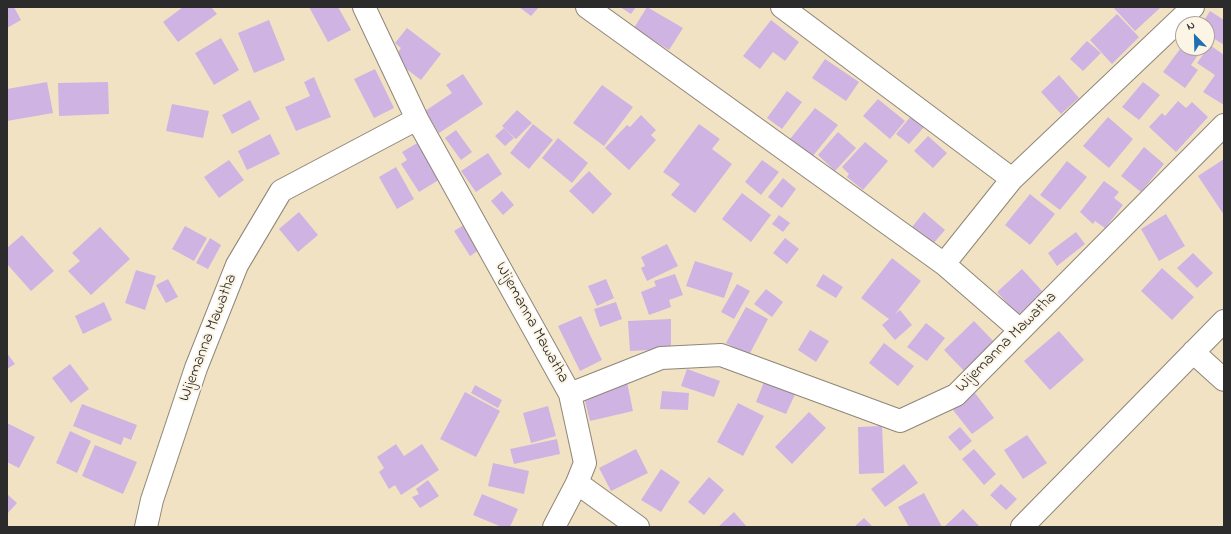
<!DOCTYPE html>
<style>
body{margin:0}
#map{position:relative;width:1231px;height:534px;overflow:hidden;background:#f2e2c4;font-family:"Indie Flower",sans-serif}
canvas{display:block}
.frame{position:absolute;inset:0;border:8px solid #2b2b2b;pointer-events:none}
.north{position:absolute;left:1175px;top:16px;width:40px;height:40px;box-sizing:border-box;background:#fcf5e5;border:1px solid #a8a49b;border-radius:50%;rotate:337deg;font-size:11px;font-weight:700;line-height:16px;text-align:center;color:#2b2b2b}
.north::after{content:'';display:block;margin:auto;width:14px;height:18px;background:#1f6fb2;clip-path:polygon(50% 0,100% 100%,50% 72%,0 100%)}
</style>
<div id="map">
<canvas width="1231" height="534"></canvas>
<div class="frame"></div>
<div class="north">N</div>
</div>
<script>
const ctx = document.querySelector('canvas').getContext('2d');
ctx.lineJoin = 'round';
function paint(path, color) { ctx.fillStyle = color; ctx.fill(path, 'evenodd'); }
const toPath = rows => new Path2D(rows.map(r => 'M' + r).join(''));
function trace(path, color, width, dash) { ctx.strokeStyle = color; ctx.lineWidth = width; ctx.lineCap = dash ? 'butt' : 'round'; ctx.setLineDash(dash || []); ctx.stroke(path); }
function write(font, color, halo, rows, align = 'center') {
  ctx.font = font + ' "Indie Flower",sans-serif'; ctx.lineWidth = 4; ctx.setLineDash([]); ctx.textBaseline = 'middle'; ctx.strokeStyle = halo; ctx.fillStyle = color; for (const [text, x, y, turn = 0] of rows) {
    ctx.save(); ctx.translate(x, y); ctx.rotate((+turn || 0) * Math.PI / 180); ctx.textAlign = isNaN(turn) ? turn : align; if (halo) ctx.strokeText(text, 0, 0); ctx.fillText(text, 0, 0); ctx.restore();
  }
}
const building = toPath([
 [7,7,14,7,21,20,7,28],
 [183,7,211,7,217,14,178,42,163,22],
 [309,7,338,7,351,30,328,42],
 [519,7,539,7,531,16],
 [620,7,636,7,631,14],
 [647,7,683,28,669,50,634,28],
 [1113,7,1161,7,1135,31],
 [1210,11,1224,20,1224,45,1207,34,1207,24,1202,24],
 [1117,14,1139,37,1112,64,1090,40],
 [269,20,285,60,254,73,238,33],
 [771,20,799,42,785,61,773,52,760,69,743,56],
 [407,28,441,54,421,80,393,59,401,48,395,43],
 [221,38,239,70,214,85,195,53],
 [1087,41,1101,53,1083,71,1070,59],
 [1183,45,1183,48,1203,48,1191,65,1198,70,1185,88,1163,72],
 [1210,45,1224,55,1224,105,1203,92,1215,75,1197,63],
 [825,59,859,82,846,101,812,78],
 [375,69,394,108,374,118,354,79],
 [463,74,483,104,439,133,425,111,452,93,446,85],
 [1059,75,1079,98,1061,114,1041,92],
 [314,77,331,117,296,131,285,107,310,96,304,82],
 [47,82,53,113,7,121,7,89],
 [108,82,109,114,59,116,58,83],
 [1143,82,1160,95,1139,120,1122,107],
 [602,85,633,107,604,146,573,123],
 [787,91,802,102,782,129,767,118],
 [878,99,905,121,890,139,863,116],
 [250,100,260,119,232,134,222,115],
 [1178,101,1186,108,1192,102,1208,117,1176,152,1149,127,1162,113,1165,116],
 [172,104,209,111,203,138,166,131],
 [815,108,838,125,812,157,790,139],
 [517,110,532,123,516,139,502,126],
 [641,115,656,130,651,135,656,140,629,170,605,148,627,125,630,127],
 [912,115,925,126,909,144,896,134],
 [1108,117,1133,139,1109,168,1083,146],
 [533,124,553,140,529,169,510,153],
 [699,124,720,139,712,149,732,164,695,213,671,195,680,184,663,172],
 [504,128,514,138,505,146,495,136],
 [456,130,472,152,461,160,445,138],
 [838,132,856,148,835,171,818,155],
 [270,134,280,154,247,170,238,151],
 [928,136,947,153,933,168,914,151],
 [558,138,588,163,572,183,542,158],
 [419,142,442,178,419,192,401,164,407,160,402,152],
 [865,142,888,161,863,190,847,177,849,174,842,167],
 [1144,147,1164,164,1141,192,1121,176],
 [488,153,502,174,476,192,461,171],
 [1224,159,1224,215,1198,176],
 [229,160,244,180,219,198,204,177],
 [762,160,779,172,761,195,745,182],
 [1067,161,1087,177,1060,210,1040,195],
 [396,167,414,199,397,209,379,177],
 [589,171,612,194,593,214,569,191],
 [783,178,796,189,782,208,768,197],
 [1104,181,1119,192,1114,198,1123,205,1105,228,1095,221,1093,224,1080,212],
 [502,191,514,205,503,215,491,201],
 [742,193,771,215,751,242,722,219],
 [1030,194,1055,214,1030,245,1005,225],
 [299,212,318,235,298,252,279,229],
 [924,212,945,230,932,245,912,227],
 [1166,214,1185,246,1159,261,1141,229],
 [779,215,790,223,783,232,772,224],
 [469,222,485,246,470,256,454,231],
 [185,226,207,238,194,261,172,249],
 [100,227,130,259,91,295,68,271,80,261,72,253],
 [1076,232,1085,244,1057,266,1048,253],
 [22,235,54,271,31,291,7,264,7,248],
 [210,238,221,245,208,269,196,263],
 [785,238,799,249,787,264,773,253],
 [667,244,678,266,647,281,641,268,645,266,641,257],
 [1193,253,1213,273,1197,288,1177,268],
 [892,258,921,281,895,314,900,310,912,325,895,340,882,325,889,319,861,298],
 [695,261,733,273,724,298,686,286],
 [1162,268,1194,297,1172,320,1141,291],
 [1022,269,1043,292,1018,315,997,292],
 [136,270,156,276,145,310,125,303],
 [675,274,683,295,669,300,671,307,649,315,641,292,656,286,654,281],
 [823,274,843,287,836,298,816,286],
 [168,279,178,297,166,303,156,285],
 [606,279,614,298,597,306,588,286],
 [737,284,750,291,734,319,721,312],
 [766,289,783,302,772,317,754,304],
 [104,302,112,320,83,334,75,316],
 [616,302,622,319,600,327,594,309],
 [746,307,768,319,749,355,726,343],
 [581,316,602,360,580,371,558,326],
 [671,319,671,349,630,351,628,321],
 [974,321,996,344,966,373,944,350],
 [926,323,945,338,927,361,907,347],
 [810,330,829,341,816,362,798,350],
 [1059,331,1084,360,1050,390,1024,361],
 [884,343,914,366,898,386,869,363],
 [7,353,15,364,7,369],
 [70,364,89,389,71,403,52,378],
 [687,369,720,381,714,397,681,386],
 [766,377,797,390,786,414,756,402],
 [627,382,633,411,590,421,583,393],
 [475,385,502,400,498,408,471,393],
 [662,391,689,393,688,410,660,409],
 [465,392,500,411,476,457,440,439],
 [975,393,994,418,972,434,953,410],
 [738,403,764,416,743,456,717,442],
 [82,404,137,425,131,440,124,437,121,445,73,426],
 [548,406,556,436,531,443,523,413],
 [809,412,826,428,792,464,775,447],
 [7,423,35,437,19,468,7,462],
 [882,426,884,473,859,474,858,427],
 [960,427,972,441,960,451,948,437],
 [70,431,91,441,77,473,56,463],
 [1027,435,1047,463,1023,479,1004,450],
 [557,439,560,454,514,464,510,449],
 [396,444,404,456,422,444,439,470,401,495,395,485,389,489,379,472,384,468,377,457],
 [95,445,137,462,123,494,82,476],
 [636,449,648,473,611,491,599,468],
 [974,449,996,474,984,485,962,459],
 [493,463,529,471,524,494,488,486],
 [904,464,918,483,885,507,871,489],
 [661,469,680,482,661,512,641,500],
 [709,477,724,490,704,515,688,502],
 [428,480,439,496,420,508,412,497,419,494,416,489],
 [1001,484,1017,499,1006,510,990,495],
 [924,493,942,527,909,527,898,507],
 [7,494,17,503,7,514],
 [482,494,518,509,510,527,502,527,473,515],
 [963,509,980,527,944,527],
 [734,512,747,527,718,527],
 [864,518,873,527,854,527]
]);
const minor = toPath([
 [364,7,417,119],
 [587,7,944,264,1012,179],
 [782,7,1012,179,1193,7],
 [944,264,1020,330],
 [1193,352,1224,380],
 [570,394,585,463,577,483],
 [146,527,152,500,196,368,237,265,281,191,417,119,570,394,661,358,721,355,900,421,956,395,1224,125],
 [554,527,577,483,638,527],
 [1022,527,1224,321]
]);
const streetNames = [
 ["Wijemanna Mawatha",531,323,61],
 ["Wijemanna Mawatha",209,338,-69],
 ["Wijemanna Mawatha",1007,343,-45]
];
paint(building, '#cfb3e2');
trace(minor, '#8e8678', 24);
trace(minor, '#fff', 22);
write('16px', '#2b2b2b', '#fcf5e5', streetNames);
</script>
